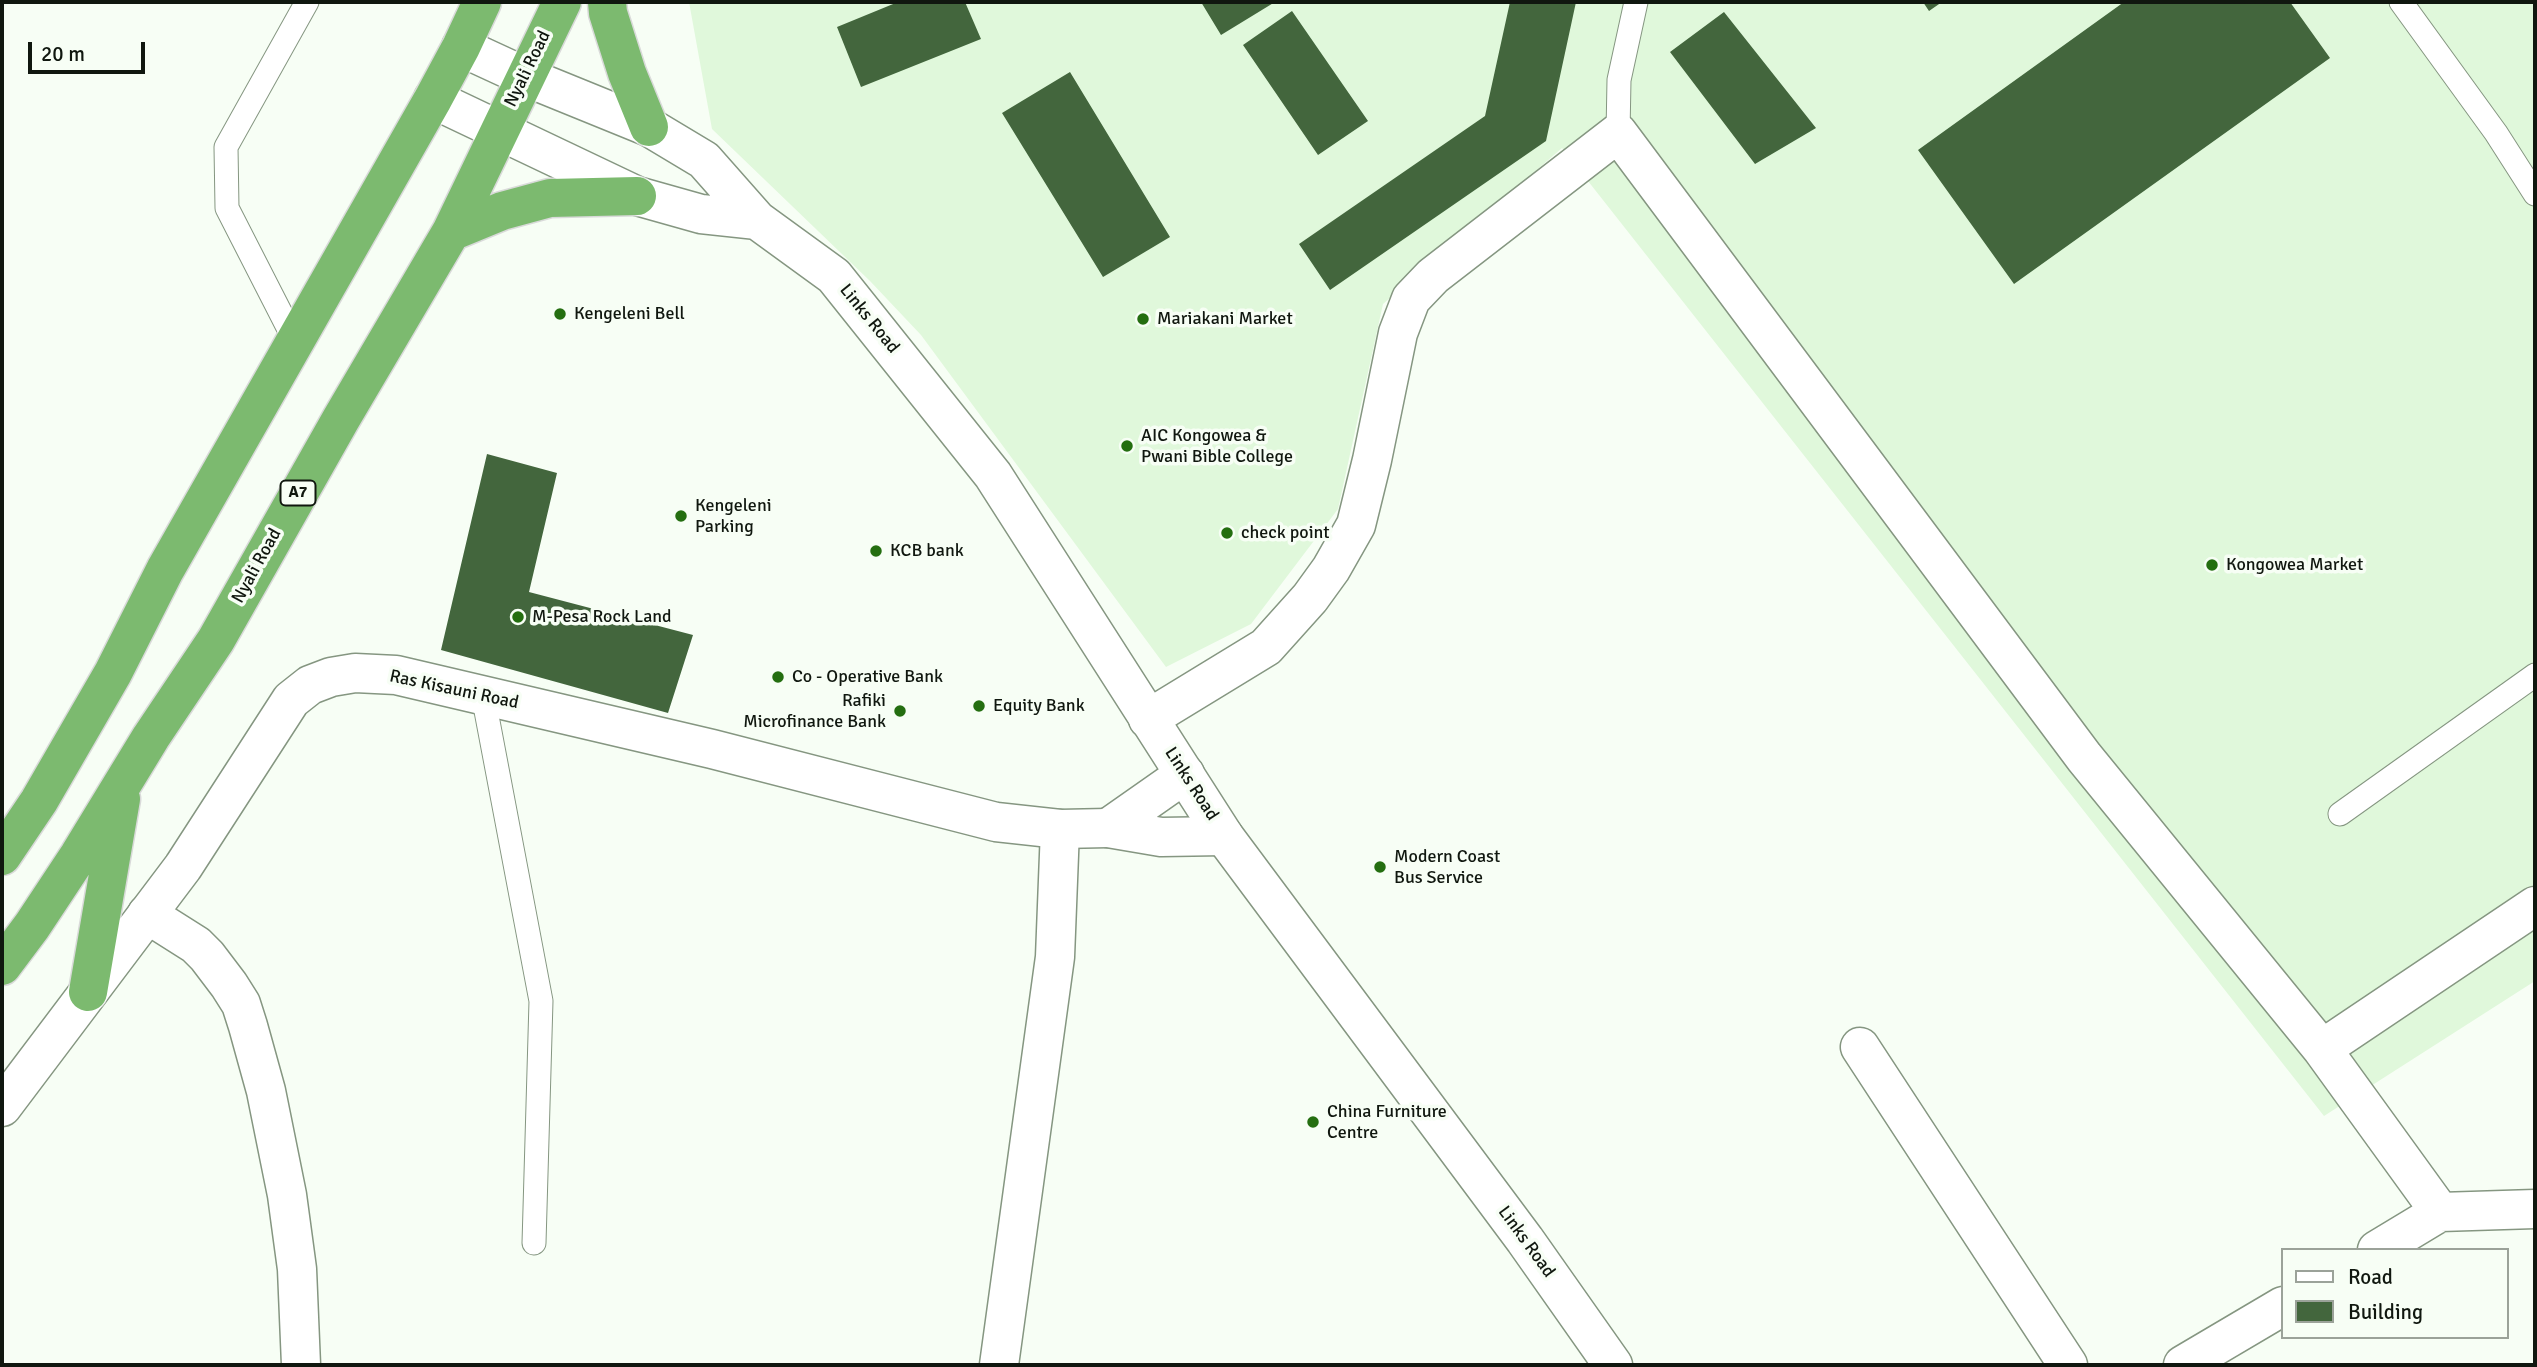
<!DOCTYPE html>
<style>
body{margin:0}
#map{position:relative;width:2537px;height:1367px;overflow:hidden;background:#f7fef5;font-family:Signika,sans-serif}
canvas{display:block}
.frame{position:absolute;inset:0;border:4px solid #10170f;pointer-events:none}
.legend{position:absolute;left:2281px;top:1248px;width:228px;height:91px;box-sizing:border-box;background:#f7fef5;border:2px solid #9ba299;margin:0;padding:9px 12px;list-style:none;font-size:21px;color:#10170f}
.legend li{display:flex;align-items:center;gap:14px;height:35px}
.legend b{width:35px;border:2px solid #9ba299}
.scale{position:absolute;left:28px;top:42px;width:117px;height:32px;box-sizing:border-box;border:4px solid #10170f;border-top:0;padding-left:9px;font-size:21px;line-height:24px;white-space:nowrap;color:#10170f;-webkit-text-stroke:5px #f7fef5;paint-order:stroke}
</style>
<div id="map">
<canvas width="2537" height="1367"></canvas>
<div class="frame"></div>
<ul class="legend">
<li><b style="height:9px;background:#fff"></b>Road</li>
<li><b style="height:19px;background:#43663d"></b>Building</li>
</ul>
<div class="scale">20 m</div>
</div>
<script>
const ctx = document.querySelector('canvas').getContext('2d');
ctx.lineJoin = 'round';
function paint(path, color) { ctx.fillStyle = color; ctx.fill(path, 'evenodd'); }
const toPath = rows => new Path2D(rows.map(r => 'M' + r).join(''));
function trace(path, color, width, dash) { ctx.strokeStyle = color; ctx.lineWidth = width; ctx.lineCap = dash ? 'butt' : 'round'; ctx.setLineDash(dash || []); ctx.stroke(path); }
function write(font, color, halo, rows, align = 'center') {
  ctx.font = font + ' Signika,sans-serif'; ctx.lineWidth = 7; ctx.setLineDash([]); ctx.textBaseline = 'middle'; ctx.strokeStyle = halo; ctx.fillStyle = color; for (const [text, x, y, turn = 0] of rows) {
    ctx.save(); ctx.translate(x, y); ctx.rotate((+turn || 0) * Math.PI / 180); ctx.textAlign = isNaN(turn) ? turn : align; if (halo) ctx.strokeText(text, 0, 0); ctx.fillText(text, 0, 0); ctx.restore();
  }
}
const built = toPath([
 [689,2,2535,2,2535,981,2324,1116,1562,148,1383,304,1338,509,1251,624,1166,667,921,335,870,281,712,129]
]);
const building = toPath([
 [898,2,965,2,981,39,861,87,837,27],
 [1201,2,1275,2,1221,35],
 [1510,2,1576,2,1546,141,1330,290,1299,244,1485,116],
 [1923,2,1942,2,1929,11],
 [2124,2,2290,2,2330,58,2014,284,1918,150],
 [1292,11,1368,121,1318,155,1243,45],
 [1724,12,1816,128,1755,164,1670,52],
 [1070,72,1170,237,1103,277,1002,113],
 [487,454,557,473,529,592,693,635,668,713,441,650]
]);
const service = toPath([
 [2401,2,2496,133,2535,194],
 [1618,133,1619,80,1636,2],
 [295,341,227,208,226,147,307,2],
 [483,695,541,1001,534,1243],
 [2340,814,2535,675]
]);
const minor = toPath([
 [1148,719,1266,647,1310,598,1331,569,1356,525,1372,460,1398,333,1411,299,1433,276,1618,133,2084,757,2322,1049,2440,1212],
 [147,914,196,945,207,956,229,985,241,1004,248,1026,266,1091,287,1195,297,1269,301,1365],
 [1860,1047,2068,1365],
 [2322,1049,2535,906],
 [2377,1250,2440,1212,2535,1209],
 [999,1365,1055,957,1060,829],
 [2183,1365,2283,1306]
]);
const tertiary = toPath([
 [1108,828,1161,837,1224,836],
 [1108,828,1185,774]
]);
const secondary = toPath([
 [461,47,526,77,649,127,704,160,757,220,834,276,993,475,1224,836,1525,1240,1613,1365],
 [433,99,637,196,701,214,757,220],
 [2,1107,183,867,291,700,310,685,331,677,355,673,396,675,712,749,996,822,1060,829,1108,828]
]);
const trunk = toPath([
 [607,2,608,13,627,73,649,127],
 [451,232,502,211,550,198,637,196],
 [2,856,39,801,113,673,165,570,433,99,461,47,482,2],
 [2,966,32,926,79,855,151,737,216,640,341,419,451,232,562,2],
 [88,992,121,799]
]);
const markers = [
 [560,314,7,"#246e10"],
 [1143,319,7,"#246e10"],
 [1127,446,7,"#246e10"],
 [681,516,7,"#246e10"],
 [1227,533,7,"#246e10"],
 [876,551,7,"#246e10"],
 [2212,565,7,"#246e10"],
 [518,617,7,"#246e10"],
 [778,677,7,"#246e10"],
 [979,706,7,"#246e10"],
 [900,711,7,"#246e10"],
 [1380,867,7,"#246e10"],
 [1313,1122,7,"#246e10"]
];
const shields = [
 [298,493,35]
];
const shieldNames = [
 ["A7",298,493]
];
const streetNames = [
 ["Nyali Road",528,69,-64],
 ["Links Road",869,319,51],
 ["Nyali Road",257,566,-61],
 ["Ras Kisauni Road",454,690,12],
 ["Links Road",1191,784,57],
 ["Links Road",1526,1242,54]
];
const poiNames = [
 ["Kengeleni Bell",574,314],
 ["Mariakani Market",1157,319],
 ["AIC Kongowea &",1141,436],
 ["Pwani Bible College",1141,457],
 ["Kengeleni",695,506],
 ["Parking",695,527],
 ["check point",1241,533],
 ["KCB bank",890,551],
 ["Kongowea Market",2226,565],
 ["M-Pesa Rock Land",532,617],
 ["Co - Operative Bank",792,677],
 ["Rafiki",886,701,"right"],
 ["Microfinance Bank",886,722,"right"],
 ["Equity Bank",993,706],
 ["Modern Coast",1394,857],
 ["Bus Service",1394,878],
 ["China Furniture",1327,1112],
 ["Centre",1327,1133]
];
paint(built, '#e0f8db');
paint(building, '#43663d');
trace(service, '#859681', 25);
trace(minor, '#859681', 41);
trace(tertiary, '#859681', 41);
trace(secondary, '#859681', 41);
trace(trunk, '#d9dad9', 41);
trace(service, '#fff', 23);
trace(minor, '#fff', 38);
trace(tertiary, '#fff', 38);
trace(secondary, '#fff', 38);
trace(trunk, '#7cba6f', 38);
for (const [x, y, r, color] of markers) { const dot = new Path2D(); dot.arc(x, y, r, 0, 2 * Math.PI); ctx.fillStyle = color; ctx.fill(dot); trace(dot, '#f7fef5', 2.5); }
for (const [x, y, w] of shields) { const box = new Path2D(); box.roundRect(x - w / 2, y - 12.5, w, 25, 5); ctx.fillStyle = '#f7fef5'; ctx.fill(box); trace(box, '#10170f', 2); }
write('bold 16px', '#10170f', null, shieldNames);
write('18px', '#10170f', '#f7fef5', streetNames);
write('18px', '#10170f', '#f7fef5', poiNames, 'left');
</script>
